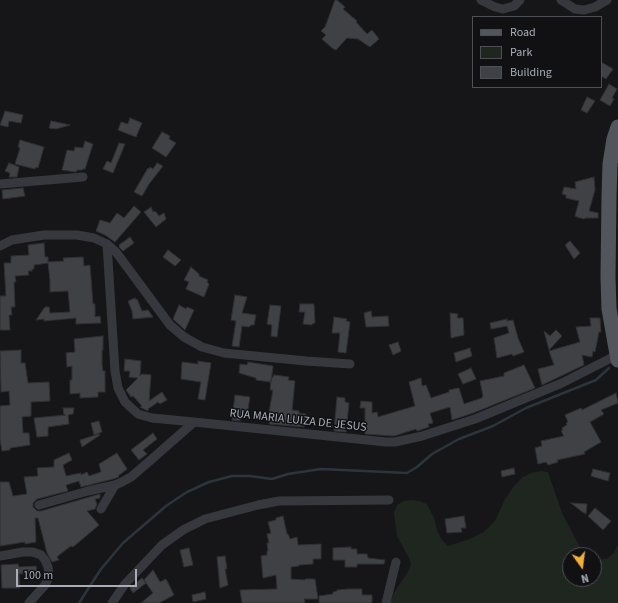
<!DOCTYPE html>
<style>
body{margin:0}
#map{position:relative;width:618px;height:603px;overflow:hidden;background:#161618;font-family:"Source Sans 3",sans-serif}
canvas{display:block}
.legend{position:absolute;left:472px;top:16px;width:130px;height:72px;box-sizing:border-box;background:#111113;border:1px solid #4d4f55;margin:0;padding:5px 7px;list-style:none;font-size:12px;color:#a8adb8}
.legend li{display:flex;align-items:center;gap:8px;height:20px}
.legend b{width:20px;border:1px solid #4d4f55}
.north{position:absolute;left:562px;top:547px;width:40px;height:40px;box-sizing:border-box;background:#111113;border:1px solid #4d4f55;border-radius:50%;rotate:166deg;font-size:11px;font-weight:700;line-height:16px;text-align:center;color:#a8adb8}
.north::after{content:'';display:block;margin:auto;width:14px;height:18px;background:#f2b134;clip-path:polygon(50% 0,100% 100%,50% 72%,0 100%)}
.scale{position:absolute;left:16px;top:569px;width:121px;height:18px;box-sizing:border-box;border:2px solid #a8adb8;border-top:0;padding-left:5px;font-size:12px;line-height:14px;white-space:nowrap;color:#a8adb8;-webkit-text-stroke:3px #111113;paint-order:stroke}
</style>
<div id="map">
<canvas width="618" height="603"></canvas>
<ul class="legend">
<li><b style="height:5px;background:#53555c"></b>Road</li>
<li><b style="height:11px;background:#1e261f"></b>Park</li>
<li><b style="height:11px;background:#404145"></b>Building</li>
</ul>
<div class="north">N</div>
<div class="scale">100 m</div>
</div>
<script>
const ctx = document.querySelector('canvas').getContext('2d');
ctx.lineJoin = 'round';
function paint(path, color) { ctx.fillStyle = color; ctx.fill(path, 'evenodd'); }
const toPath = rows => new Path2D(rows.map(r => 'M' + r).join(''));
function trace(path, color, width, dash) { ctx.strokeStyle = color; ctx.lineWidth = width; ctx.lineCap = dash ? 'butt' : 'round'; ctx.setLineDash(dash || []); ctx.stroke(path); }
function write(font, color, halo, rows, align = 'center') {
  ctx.font = font + ' "Source Sans 3",sans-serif'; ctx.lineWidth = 3; ctx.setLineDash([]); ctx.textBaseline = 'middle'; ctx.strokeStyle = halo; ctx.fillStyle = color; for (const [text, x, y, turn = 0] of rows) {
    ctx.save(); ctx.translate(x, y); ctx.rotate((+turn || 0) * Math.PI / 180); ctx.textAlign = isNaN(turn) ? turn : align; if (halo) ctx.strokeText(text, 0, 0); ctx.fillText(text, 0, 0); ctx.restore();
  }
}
const green = toPath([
 [541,471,548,472,562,513,580,547,587,555,570,555,570,579,594,579,594,558,599,560,608,558,614,553,618,544,618,603,390,603,394,593,407,573,411,565,409,558,397,536,396,528,394,513,397,505,404,501,411,500,419,501,427,504,434,518,438,533,442,540,448,546,470,539,484,532,495,521,505,499,514,486,523,477,531,473]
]);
const stream = toPath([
 [79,603,101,569,123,543,166,506,187,492,209,482,232,476,250,476,272,479,288,474,321,469,407,473,417,467,432,454,459,439,493,426,526,408,596,380,609,368]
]);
const building = toPath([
 [335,0,337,0,345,7,343,9,357,21,356,22,367,34,372,30,379,39,370,47,358,39,347,38,336,50,332,48,322,39,326,35,321,31,325,27,335,0],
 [601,62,613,69,606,79,601,76,601,62],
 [609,84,617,89,612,98,614,99,610,106,600,100,609,84],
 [587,97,595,101,587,113,581,110,587,97],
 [5,111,23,115,21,123,9,121,8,127,0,125,5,111],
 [130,118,142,123,136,137,118,130,121,122,128,124,130,118],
 [51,121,70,125,56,129,49,128,51,121],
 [162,132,170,136,169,139,176,143,166,157,152,148,162,132],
 [20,140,44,147,38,168,36,167,35,169,15,164,20,148,18,147,20,140],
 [85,141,93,144,85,169,83,169,82,170,77,170,76,172,62,170,67,150,74,151,75,147,83,148,85,141],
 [119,143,125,144,113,173,103,169,107,161,111,163,119,143],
 [9,163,19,167,17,177,9,177,10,173,5,171,9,163],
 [157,163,163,166,149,184,142,196,134,192,148,168,149,169,150,167,153,169,157,163],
 [594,177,595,190,589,211,598,213,598,218,585,218,584,219,577,217,575,216,579,201,566,198,566,195,562,194,564,187,576,189,575,182,594,177],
 [23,188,25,196,3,199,2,190,23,188],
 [134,206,141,212,115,242,105,235,96,231,100,220,110,223,117,213,124,218,134,206],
 [151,207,153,212,155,211,159,216,164,213,166,219,156,227,144,212,151,207],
 [130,237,134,243,123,251,119,247,120,246,119,245,130,237],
 [570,241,580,253,574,259,565,245,570,241],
 [44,243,45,257,48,257,48,262,64,261,63,258,83,257,84,266,90,265,93,304,95,304,95,317,100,316,101,323,76,324,76,318,44,321,44,319,36,320,45,307,49,307,50,313,70,312,68,291,50,292,50,280,48,263,34,265,34,269,32,269,32,271,28,271,29,275,15,276,16,282,14,282,15,307,11,307,12,315,9,315,10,330,0,330,0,296,6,296,4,263,11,263,11,256,29,255,28,245,44,243],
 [168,250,181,260,175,266,163,257,168,250],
 [191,267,199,274,199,276,208,280,207,282,209,284,204,297,186,289,189,282,184,280,191,267],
 [235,295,247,297,242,313,256,315,254,325,251,325,249,327,242,326,239,347,232,346,236,321,231,320,235,295],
 [135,298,136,300,137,299,142,311,148,310,153,317,133,319,132,311,128,301,135,298],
 [300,304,314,304,315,323,312,324,312,325,303,324,305,312,299,312,300,304],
 [179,305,186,309,187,307,194,310,185,330,173,319,179,305],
 [270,305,281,306,277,337,271,336,272,325,267,324,270,305],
 [371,311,372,317,388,316,389,326,366,327,364,313,371,311],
 [450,313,458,314,457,318,463,318,464,335,451,338,450,313],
 [334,317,347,319,346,321,350,322,346,353,338,352,340,333,332,333,334,317],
 [590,318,600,318,601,332,599,332,595,352,593,351,592,357,582,355,584,365,542,385,538,369,554,365,549,351,580,342,576,327,591,326,590,318],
 [507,319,507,321,513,320,518,338,524,352,513,356,512,354,497,358,494,338,509,333,507,326,491,329,490,323,507,319],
 [556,330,562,336,549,350,544,331,550,336,556,330],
 [103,336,103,350,102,350,102,365,103,371,105,371,105,392,98,392,98,397,80,398,80,393,70,394,70,380,72,380,72,366,67,367,66,353,75,352,74,339,103,336],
 [398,342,401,351,393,355,389,345,398,342],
 [470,348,472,356,456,362,454,353,470,348],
 [21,350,21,363,25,363,28,383,49,382,50,401,31,402,31,416,22,417,23,433,29,433,30,445,10,448,10,450,2,451,0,439,0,406,10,405,9,391,1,392,0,351,21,350],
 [125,359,141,361,140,376,142,374,151,375,149,401,162,392,167,400,160,404,158,402,148,409,148,411,140,407,142,406,133,396,131,397,126,390,138,378,129,377,130,371,124,371,125,359],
 [198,361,211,363,205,400,198,399,201,382,181,379,182,362,198,364,198,361],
 [248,362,273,366,271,382,256,380,256,378,239,373,240,364,247,365,248,362],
 [524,365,535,388,473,413,452,420,450,407,430,413,433,423,428,424,429,427,417,431,416,429,394,436,365,434,365,408,360,408,361,401,372,402,372,413,377,412,378,417,415,406,409,382,421,378,422,386,426,385,431,398,449,392,449,390,459,388,464,404,482,398,483,396,480,381,504,376,504,373,524,365],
 [471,368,476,379,463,384,458,374,471,368],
 [274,375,289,377,288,380,295,381,292,410,299,411,299,413,306,414,304,427,269,424,270,419,268,418,273,390,270,390,271,380,274,375],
 [616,393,618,403,601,410,604,414,590,422,601,442,584,452,585,454,557,460,558,462,548,465,546,462,538,464,535,448,542,446,541,441,564,436,561,431,563,430,562,428,567,425,566,423,568,422,565,415,581,408,582,410,616,393],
 [235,395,250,397,247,415,241,415,240,421,232,420,235,395],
 [337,397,345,398,345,402,349,403,346,432,334,431,337,397],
 [63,408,74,408,73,414,68,415,69,424,48,427,48,436,37,437,34,418,66,415,64,415,63,408],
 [99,421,102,432,94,435,91,423,99,421],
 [153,433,157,439,143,450,147,454,139,460,131,450,153,433],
 [99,434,100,435,82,447,80,440,99,434],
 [69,453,72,460,63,465,66,476,81,473,81,475,87,472,89,476,101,472,99,464,117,453,127,469,118,476,119,477,113,479,81,487,79,481,66,485,68,491,37,499,33,503,33,507,37,511,41,511,100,494,100,498,95,499,97,504,95,509,87,511,99,525,73,547,71,546,59,555,57,557,59,560,52,562,47,553,38,518,35,518,36,542,25,544,25,542,0,546,0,482,9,482,13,496,27,494,24,477,38,476,37,468,54,467,54,460,69,453],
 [514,468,515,474,502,477,501,471,514,468],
 [593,469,610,473,608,481,591,476,593,469],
 [571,503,587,504,586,514,581,511,571,503],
 [595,508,611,521,603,530,588,516,595,508],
 [283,516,287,534,288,534,290,539,297,537,298,545,321,544,321,559,313,559,313,564,299,565,299,566,291,567,291,579,305,580,305,579,315,579,318,599,304,599,305,603,242,603,240,590,277,589,276,575,263,578,261,556,267,555,267,551,268,551,267,543,269,543,267,534,271,533,268,522,276,520,276,518,283,516],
 [464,516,466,528,461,528,462,532,447,533,445,519,464,516],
 [351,547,351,549,357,549,357,554,367,554,368,558,385,560,384,564,357,564,357,567,345,567,345,560,333,560,333,548,351,547],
 [189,548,193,565,184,567,180,550,189,548],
 [225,556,227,569,225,569,228,585,220,588,217,557,225,556],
 [18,564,19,567,36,566,37,573,19,574,20,588,2,588,1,565,18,564],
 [153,570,160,582,166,579,174,595,159,603,141,603,153,593,144,580,153,570],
 [142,578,146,583,133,593,130,588,142,578],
 [348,589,362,589,362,595,372,595,372,603,319,603,319,596,333,594,333,592,337,591,337,590,348,589],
 [205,592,206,599,193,602,192,595,205,592]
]);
const street = toPath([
 [481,0,495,7,503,9,514,6,520,0],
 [561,0,575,9,584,10,595,7,607,0],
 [0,184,83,177],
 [107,244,115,371,118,388,125,402,138,414,152,418,194,422,386,442,395,442,422,436,475,419,562,383,617,355],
 [0,246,12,240,44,235,77,235,94,238,107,244,116,252,170,325,184,337,202,347,224,353,306,361,350,364],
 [39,505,88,491,115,485,122,482,131,477,152,459,194,422],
 [101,509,115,485],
 [0,556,23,552,33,552,41,555,45,560,48,567,49,577,45,585,29,603],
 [112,603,125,584,162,545,183,530,205,519,258,505,279,501,389,500],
 [386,603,396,562]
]);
const primary = toPath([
 [618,127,614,139,610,164,609,197,608,277,609,309,618,360]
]);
const streetNames = [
 ["RUA MARIA LUIZA DE JESUS",298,421,6]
];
paint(green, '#1e261f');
trace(stream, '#2c353c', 2.5);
paint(building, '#404145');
trace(building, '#303034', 1);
trace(street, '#37383d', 9);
trace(primary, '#53555c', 15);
write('12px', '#a8adb8', '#111113', streetNames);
</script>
